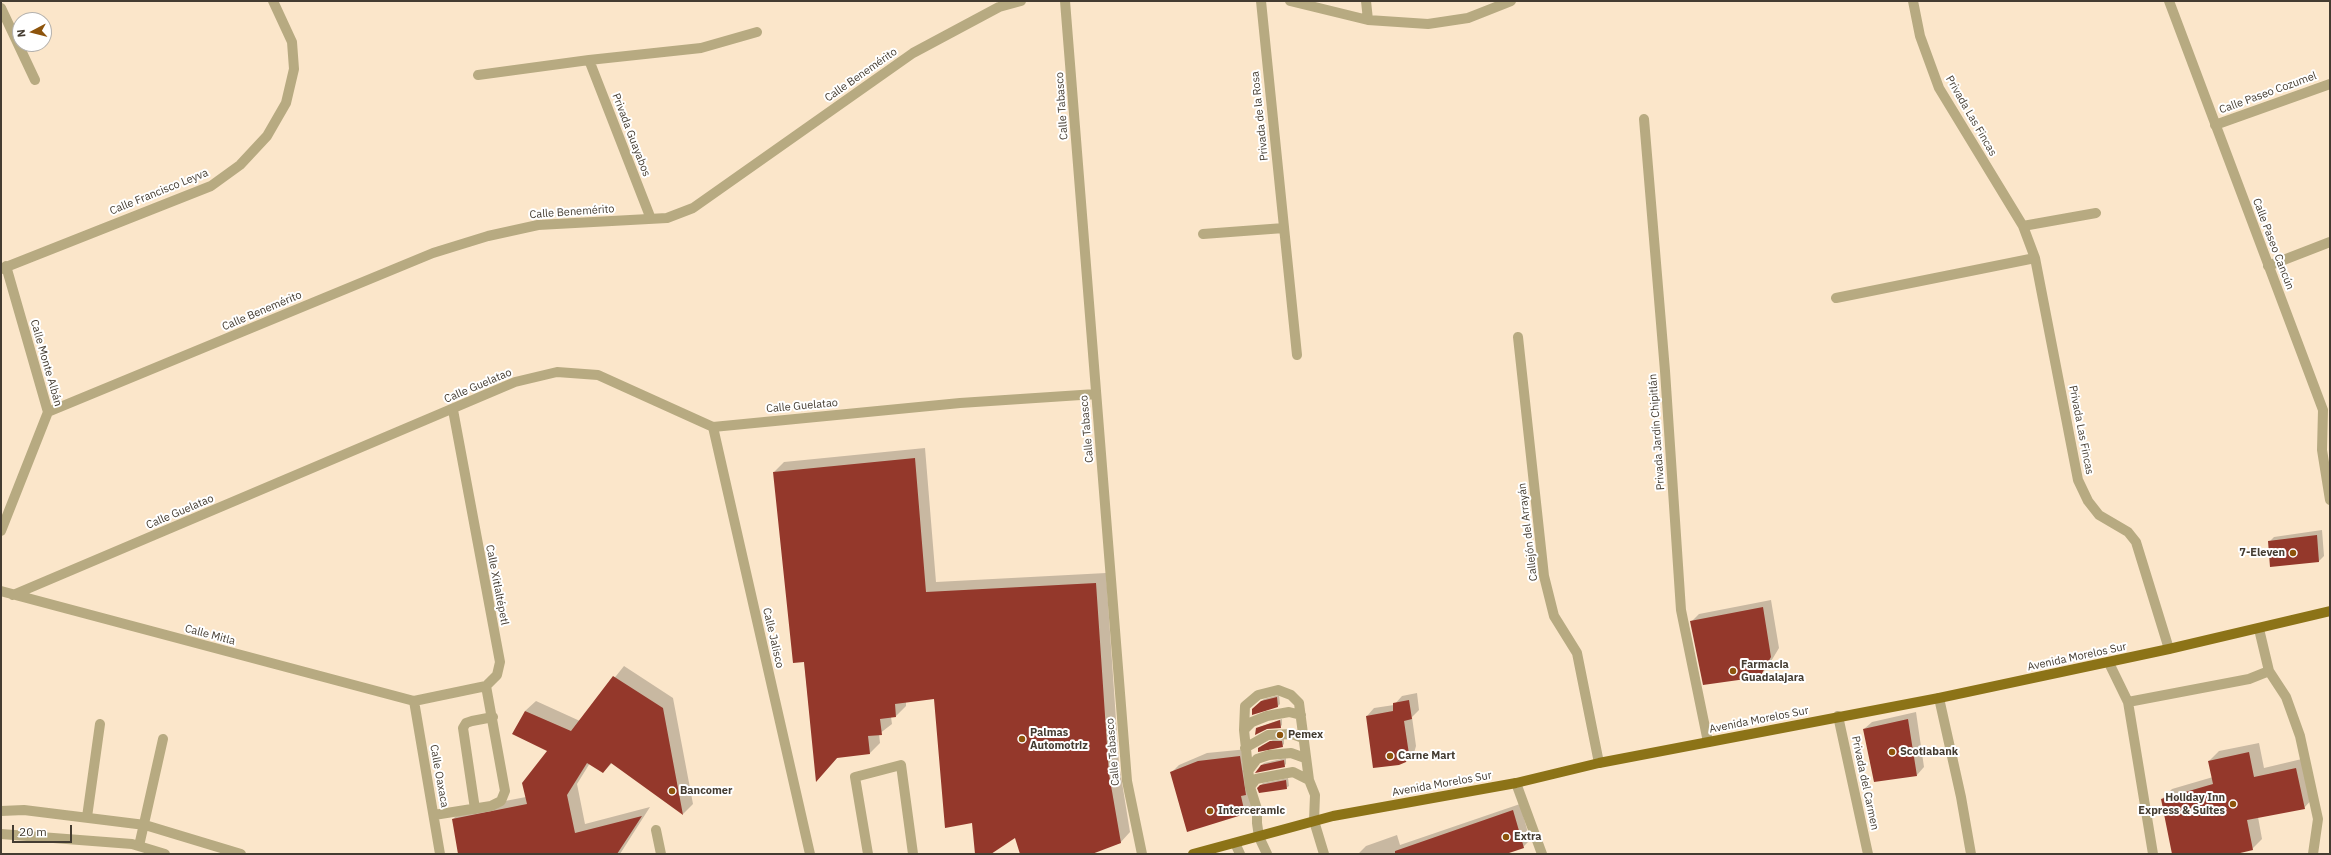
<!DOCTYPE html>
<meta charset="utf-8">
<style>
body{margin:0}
#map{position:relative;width:2331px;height:855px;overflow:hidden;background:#fbe6ca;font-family:"IBM Plex Sans",sans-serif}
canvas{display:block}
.frame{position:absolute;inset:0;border:2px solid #443c31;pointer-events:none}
.north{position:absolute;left:12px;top:12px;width:40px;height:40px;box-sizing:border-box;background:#fff;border:1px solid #b4b1ad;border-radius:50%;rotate:263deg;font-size:11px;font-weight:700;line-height:16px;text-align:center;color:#443c31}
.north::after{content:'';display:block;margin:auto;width:14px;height:18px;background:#8d540c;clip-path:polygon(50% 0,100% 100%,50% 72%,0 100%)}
.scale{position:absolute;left:12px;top:825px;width:60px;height:18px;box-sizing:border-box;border:2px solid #443c31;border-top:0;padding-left:5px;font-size:12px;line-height:14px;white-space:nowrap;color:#443c31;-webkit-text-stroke:3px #fff;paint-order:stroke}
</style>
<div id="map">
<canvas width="2331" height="855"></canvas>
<div class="frame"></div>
<div class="north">N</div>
<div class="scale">20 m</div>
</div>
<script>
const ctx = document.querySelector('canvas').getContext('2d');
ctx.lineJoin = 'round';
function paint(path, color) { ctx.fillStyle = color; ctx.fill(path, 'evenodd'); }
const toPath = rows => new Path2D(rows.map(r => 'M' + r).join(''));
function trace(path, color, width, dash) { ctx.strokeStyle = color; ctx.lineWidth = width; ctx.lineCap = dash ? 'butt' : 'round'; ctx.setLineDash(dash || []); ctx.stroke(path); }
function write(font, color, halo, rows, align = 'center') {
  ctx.font = font + ' "IBM Plex Sans",sans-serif'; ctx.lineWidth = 4; ctx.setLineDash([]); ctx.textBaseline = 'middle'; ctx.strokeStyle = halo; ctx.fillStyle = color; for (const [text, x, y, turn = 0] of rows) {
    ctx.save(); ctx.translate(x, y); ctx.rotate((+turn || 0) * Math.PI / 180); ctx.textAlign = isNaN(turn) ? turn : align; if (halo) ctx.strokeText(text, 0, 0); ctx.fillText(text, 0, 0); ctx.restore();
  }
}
const shadow = toPath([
 [925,448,936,582,1106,573,1119,764,1130,832,1120,843,1089,854,1021,854,1016,836,990,854,976,854,973,822,935,698,906,702,906,706,896,716,891,717,892,724,879,734,880,743,870,753,838,757,817,780,804,661,774,472,784,462],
 [2322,530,2324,556,2319,561,2269,542,2274,537],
 [1771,600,1779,648,1767,668,1759,676,1691,622,1699,614],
 [624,666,673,698,693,804,683,814,612,763,603,772,590,763,577,784,585,824,650,807,620,854,459,854,453,819,463,809,526,797,548,751,525,711,536,701,580,721],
 [1417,693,1419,710,1412,717,1416,746,1414,753,1406,761,1367,716,1374,708,1394,705,1402,696],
 [1279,695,1280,704,1278,706,1255,707,1264,699],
 [1916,712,1924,767,1917,775,1864,729,1872,722],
 [1282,719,1282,725,1280,727,1257,728],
 [1284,739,1284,744,1282,746,1261,746,1273,740],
 [2259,743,2264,768,2306,758,2314,797,2304,808,2258,817,2262,839,2252,849,2231,854,2173,854,2162,799,2172,789,2213,777,2209,761,2219,751],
 [1248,749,1252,805,1244,813,1171,773,1179,765,1207,753],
 [1286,758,1286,764,1284,766,1262,765,1264,763],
 [1288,778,1289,786,1286,788,1260,786,1263,783],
 [1520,804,1530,840,1523,847,1503,854,1359,853,1366,846,1397,835,1400,845]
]);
const building = toPath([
 [915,458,926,592,1096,583,1109,774,1121,843,1092,854,1020,854,1015,838,991,854,975,854,972,823,945,828,934,699,895,704,896,717,880,719,882,735,868,736,870,754,837,758,816,782,804,662,793,663,773,472],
 [2317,535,2319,562,2270,567,2268,541],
 [1763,607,1771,657,1760,677,1703,685,1690,621],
 [613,676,663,708,683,815,611,763,603,773,587,763,567,795,575,833,642,816,617,854,458,854,452,819,527,804,522,783,547,751,512,734,525,711,571,731],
 [1277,697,1278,707,1252,715,1252,709,1261,701],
 [1409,700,1412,719,1404,721,1409,754,1406,762,1399,765,1373,768,1366,716,1393,711,1393,703],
 [1908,719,1917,776,1874,782,1863,729],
 [1280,720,1281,728,1267,729,1255,735,1256,728],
 [1270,741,1282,741,1283,747,1258,752,1258,748],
 [2249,752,2254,777,2296,768,2305,809,2247,820,2253,850,2236,854,2172,854,2161,799,2213,784,2208,761],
 [1240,756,1246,795,1241,796,1245,814,1187,832,1170,772,1198,761],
 [1284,760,1285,767,1255,773,1261,765],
 [1286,780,1287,789,1259,793,1257,788,1260,785],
 [1513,810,1524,848,1506,854,1395,854,1395,851]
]);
const minor = toPath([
 [1065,1,1127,781,1142,854],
 [1261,1,1297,355],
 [1290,1,1368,20,1428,24,1468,18,1511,1],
 [1366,1,1368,20],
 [1913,1,1920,36,1939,88,2023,226,2035,258,2078,480,2088,501,2099,515,2128,532,2136,542,2169,649],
 [2169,1,2323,410,2322,450,2330,500],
 [1,8,35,80],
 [589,60,651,219],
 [478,75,589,60,701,48,757,32],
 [1644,119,1665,371,1681,610,1708,742],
 [2215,125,2330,84],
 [2023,226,2096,213],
 [1203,234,1284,228],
 [2268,266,2330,242],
 [1,269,211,186,240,165,267,136,286,103,294,69,292,42,273,1],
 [1836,298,2035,258],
 [1518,337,1544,576,1554,616,1577,653,1599,763],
 [48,412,433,253,488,236,538,225,667,218,693,208,913,53,999,7,1021,1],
 [713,427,810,854],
 [1,531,48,412,6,266],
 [1,591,414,701,486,686,497,675,500,662,453,410],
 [13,595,515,382,557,372,598,375,713,427,960,403,1096,394],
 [2109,663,2128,702,2249,679,2269,671,2259,629],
 [2269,671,2286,697,2300,736,2318,819,2313,854],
 [1939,698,1961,797,1971,854],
 [414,701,440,854],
 [2128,702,2153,854],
 [1838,716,1868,854],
 [1244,730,1252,722,1267,716,1289,712,1301,715],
 [1245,748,1268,735,1292,734,1303,738],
 [1248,771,1257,759,1269,755,1291,753,1305,758],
 [1516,783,1542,854],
 [1250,787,1256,779,1293,772,1309,780],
 [475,809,463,728,466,723,472,721,493,717],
 [1,811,24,810,145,825,241,854],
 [434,815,491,806,501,801,505,791,486,686],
 [87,817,100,724],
 [656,830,661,854],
 [1,834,132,844,165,854],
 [1235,843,1240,854],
 [139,846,163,739],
 [868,854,855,777,901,765,913,854],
 [1267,854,1259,837,1257,823,1257,809,1250,787,1244,730,1245,706,1258,695,1278,690,1291,695,1299,703,1309,780,1315,795,1314,821,1324,854]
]);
const major = toPath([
 [1193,854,1333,816,1516,783,1599,763,1939,698,2169,649,2330,611]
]);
const markers = [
 [2293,553,4,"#8d540c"],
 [1733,671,4,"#8d540c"],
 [1280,735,4,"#8d540c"],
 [1022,739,4,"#8d540c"],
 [1892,752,4,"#8d540c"],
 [1390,756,4,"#8d540c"],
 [672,791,4,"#8d540c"],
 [2233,804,4,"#8d540c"],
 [1210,811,4,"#8d540c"],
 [1506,837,4,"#8d540c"]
];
const streetNames = [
 ["Calle Benemérito",861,75,-35],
 ["Calle Paseo Cozumel",2268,93,-20],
 ["Calle Tabasco",1062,106,-94],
 ["Privada de la Rosa",1260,116,-96],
 ["Privada Las Fincas",1971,116,60],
 ["Privada Guayabos",631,135,69],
 ["Calle Francisco Leyva",159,192,-22],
 ["Calle Benemérito",572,212,-4],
 ["Calle Paseo Cancún",2273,244,69],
 ["Calle Benemérito",262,311,-23],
 ["Calle Monte Albán",46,363,74],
 ["Calle Guelatao",478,386,-23],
 ["Calle Guelatao",802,406,-5],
 ["Calle Tabasco",1087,429,-95],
 ["Privada Las Fincas",2081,430,79],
 ["Privada Jardín Chipitlán",1657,432,-94],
 ["Calle Guelatao",180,512,-23],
 ["Callejón del Arrayán",1528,532,-97],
 ["Calle Xitlaltépetl",497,585,79],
 ["Calle Mitla",210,635,15],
 ["Calle Jalisco",773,638,77],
 ["Avenida Morelos Sur",2077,657,-12],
 ["Avenida Morelos Sur",1759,720,-11],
 ["Calle Tabasco",1113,752,-95],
 ["Calle Oaxaca",439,776,80],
 ["Privada del Carmen",1865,783,78],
 ["Avenida Morelos Sur",1442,784,-10]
];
const poiNames = [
 ["7-Eleven",2285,553,"right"],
 ["Farmacia",1741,665],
 ["Guadalajara",1741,678],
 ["Palmas",1030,733],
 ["Automotriz",1030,746],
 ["Pemex",1288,735],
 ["Scotiabank",1900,752],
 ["Carne Mart",1398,756],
 ["Bancomer",680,791],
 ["Holiday Inn",2225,798,"right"],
 ["Express & Suites",2225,811,"right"],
 ["Interceramic",1218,811],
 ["Extra",1514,837]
];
paint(shadow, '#0003');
paint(building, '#94382b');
trace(minor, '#b7aa81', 10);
trace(major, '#8c7317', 10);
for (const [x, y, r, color] of markers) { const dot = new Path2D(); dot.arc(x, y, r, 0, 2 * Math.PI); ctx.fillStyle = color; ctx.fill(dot); trace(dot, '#fff', 1.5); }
write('11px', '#443c31', '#fff', streetNames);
write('bold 11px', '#443c31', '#fff', poiNames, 'left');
</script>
